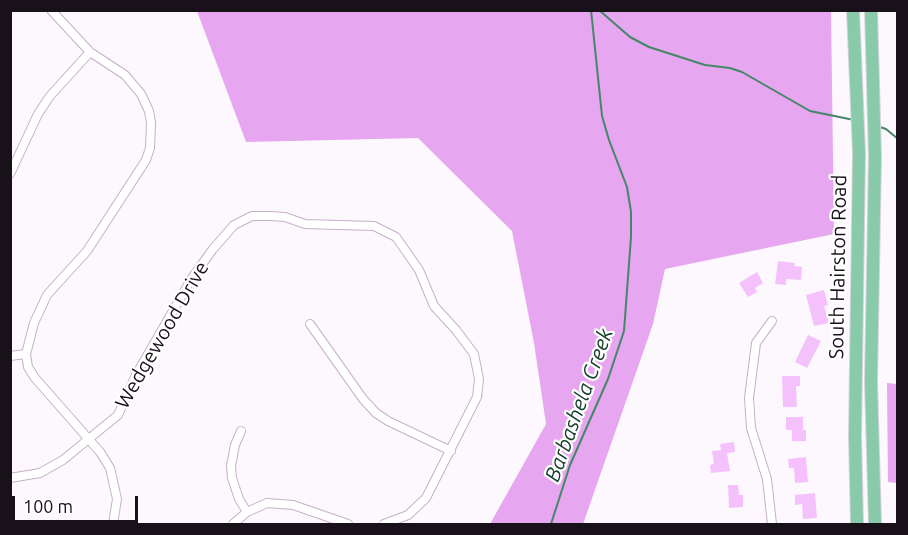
<!DOCTYPE html>
<style>
body{margin:0}
#map{position:relative;width:908px;height:535px;overflow:hidden;background:#fdf8fd;font-family:Ubuntu,sans-serif}
canvas{display:block}
.frame{position:absolute;inset:0;border:12px solid #19111a;pointer-events:none}
.scale{position:absolute;left:12px;top:496px;width:126px;height:27px;box-sizing:border-box;border:3px solid #19111a;border-top:0;padding-left:8px;font-size:18px;line-height:21px;white-space:nowrap;color:#19111a;-webkit-text-stroke:4px #fff;paint-order:stroke}
</style>
<div id="map">
<canvas width="908" height="535"></canvas>
<div class="frame"></div>
<div class="scale">100 m</div>
</div>
<script>
const ctx = document.querySelector('canvas').getContext('2d');
ctx.lineJoin = 'round';
function paint(path, color) { ctx.fillStyle = color; ctx.fill(path, 'evenodd'); }
const toPath = rows => new Path2D(rows.map(r => 'M' + r).join(''));
function trace(path, color, width, dash) { ctx.strokeStyle = color; ctx.lineWidth = width; ctx.lineCap = dash ? 'butt' : 'round'; ctx.setLineDash(dash || []); ctx.stroke(path); }
function write(font, color, halo, rows, align = 'center') {
  ctx.font = font + ' Ubuntu,sans-serif'; ctx.lineWidth = 4.5; ctx.setLineDash([]); ctx.textBaseline = 'middle'; ctx.strokeStyle = halo; ctx.fillStyle = color; for (const [text, x, y, turn = 0] of rows) {
    ctx.save(); ctx.translate(x, y); ctx.rotate((+turn || 0) * Math.PI / 180); ctx.textAlign = isNaN(turn) ? turn : align; if (halo) ctx.strokeText(text, 0, 0); ctx.fillText(text, 0, 0); ctx.restore();
  }
}
const forest = toPath([
 [197,11,831,11,834,234,665,269,653,324,583,524,490,524,546,424,534,343,512,231,418,138,246,142],
 [887,383,897,384,897,483,888,482]
]);
const stream = toPath([
 [599,10,630,37,649,47,705,65,730,68,742,72,810,111,854,120],
 [877,126,886,129,898,139],
 [551,524,570,465,608,379,624,331,631,237,631,212,627,187,609,140,602,116,591,10]
]);
const building = toPath([
 [778,261,795,263,794,266,802,267,801,280,786,279,786,285,775,284],
 [757,272,763,283,755,288,757,292,748,297,739,283],
 [824,290,828,305,824,306,829,323,814,326,806,295],
 [808,335,821,341,807,368,795,362],
 [782,376,800,376,800,386,796,386,797,407,783,407],
 [786,417,803,417,803,430,806,430,806,441,792,441,792,430,786,430],
 [734,442,735,452,727,453,730,471,711,473,710,465,714,464,712,451,721,450,720,444],
 [806,457,808,482,795,483,794,468,789,468,788,459],
 [728,485,738,485,739,495,743,495,743,507,729,508],
 [815,493,817,518,803,519,802,504,795,505,795,495]
]);
const street = toPath([
 [51,10,90,52,125,75,141,94,149,111,151,123,150,148,146,160,87,251,47,295,34,323,26,354,28,367,35,378,100,452,110,468,117,499,113,524],
 [10,174,38,114,50,96,90,52],
 [772,321,756,343,749,398,751,428,767,479,772,524],
 [310,324,363,399,376,413,388,421,451,451],
 [10,356,26,354],
 [241,431,235,445,231,466,232,478,239,499,247,512],
 [10,478,40,473,63,460,118,415,136,375,192,278,213,249,234,225,252,216,271,216,285,217,305,224,374,226,396,237,419,270,434,306,456,330,474,354,479,379,477,397,426,498,408,515,384,524],
 [233,524,247,512,267,503,293,505,348,524]
]);
const primary = toPath([
 [853,10,859,153,855,437,857,524],
 [871,10,875,157,871,382,875,524]
]);
const streetNames = [
 ["South Hairston Road",838,267,-89],
 ["Wedgewood Drive",162,335,-60]
];
const waterNames = [
 ["Barbashela Creek",579,405,-70]
];
paint(forest, '#e6a6f0');
trace(stream, '#448766', 2);
paint(building, '#f5c1fd');
trace(street, '#c6b0c9', 10);
trace(primary, '#d6d4d6', 14);
trace(street, '#fff', 8);
trace(primary, '#89caaa', 12);
write('20px', '#19111a', '#fff', streetNames);
write('italic 21px', '#16402b', '#fff', waterNames);
</script>
